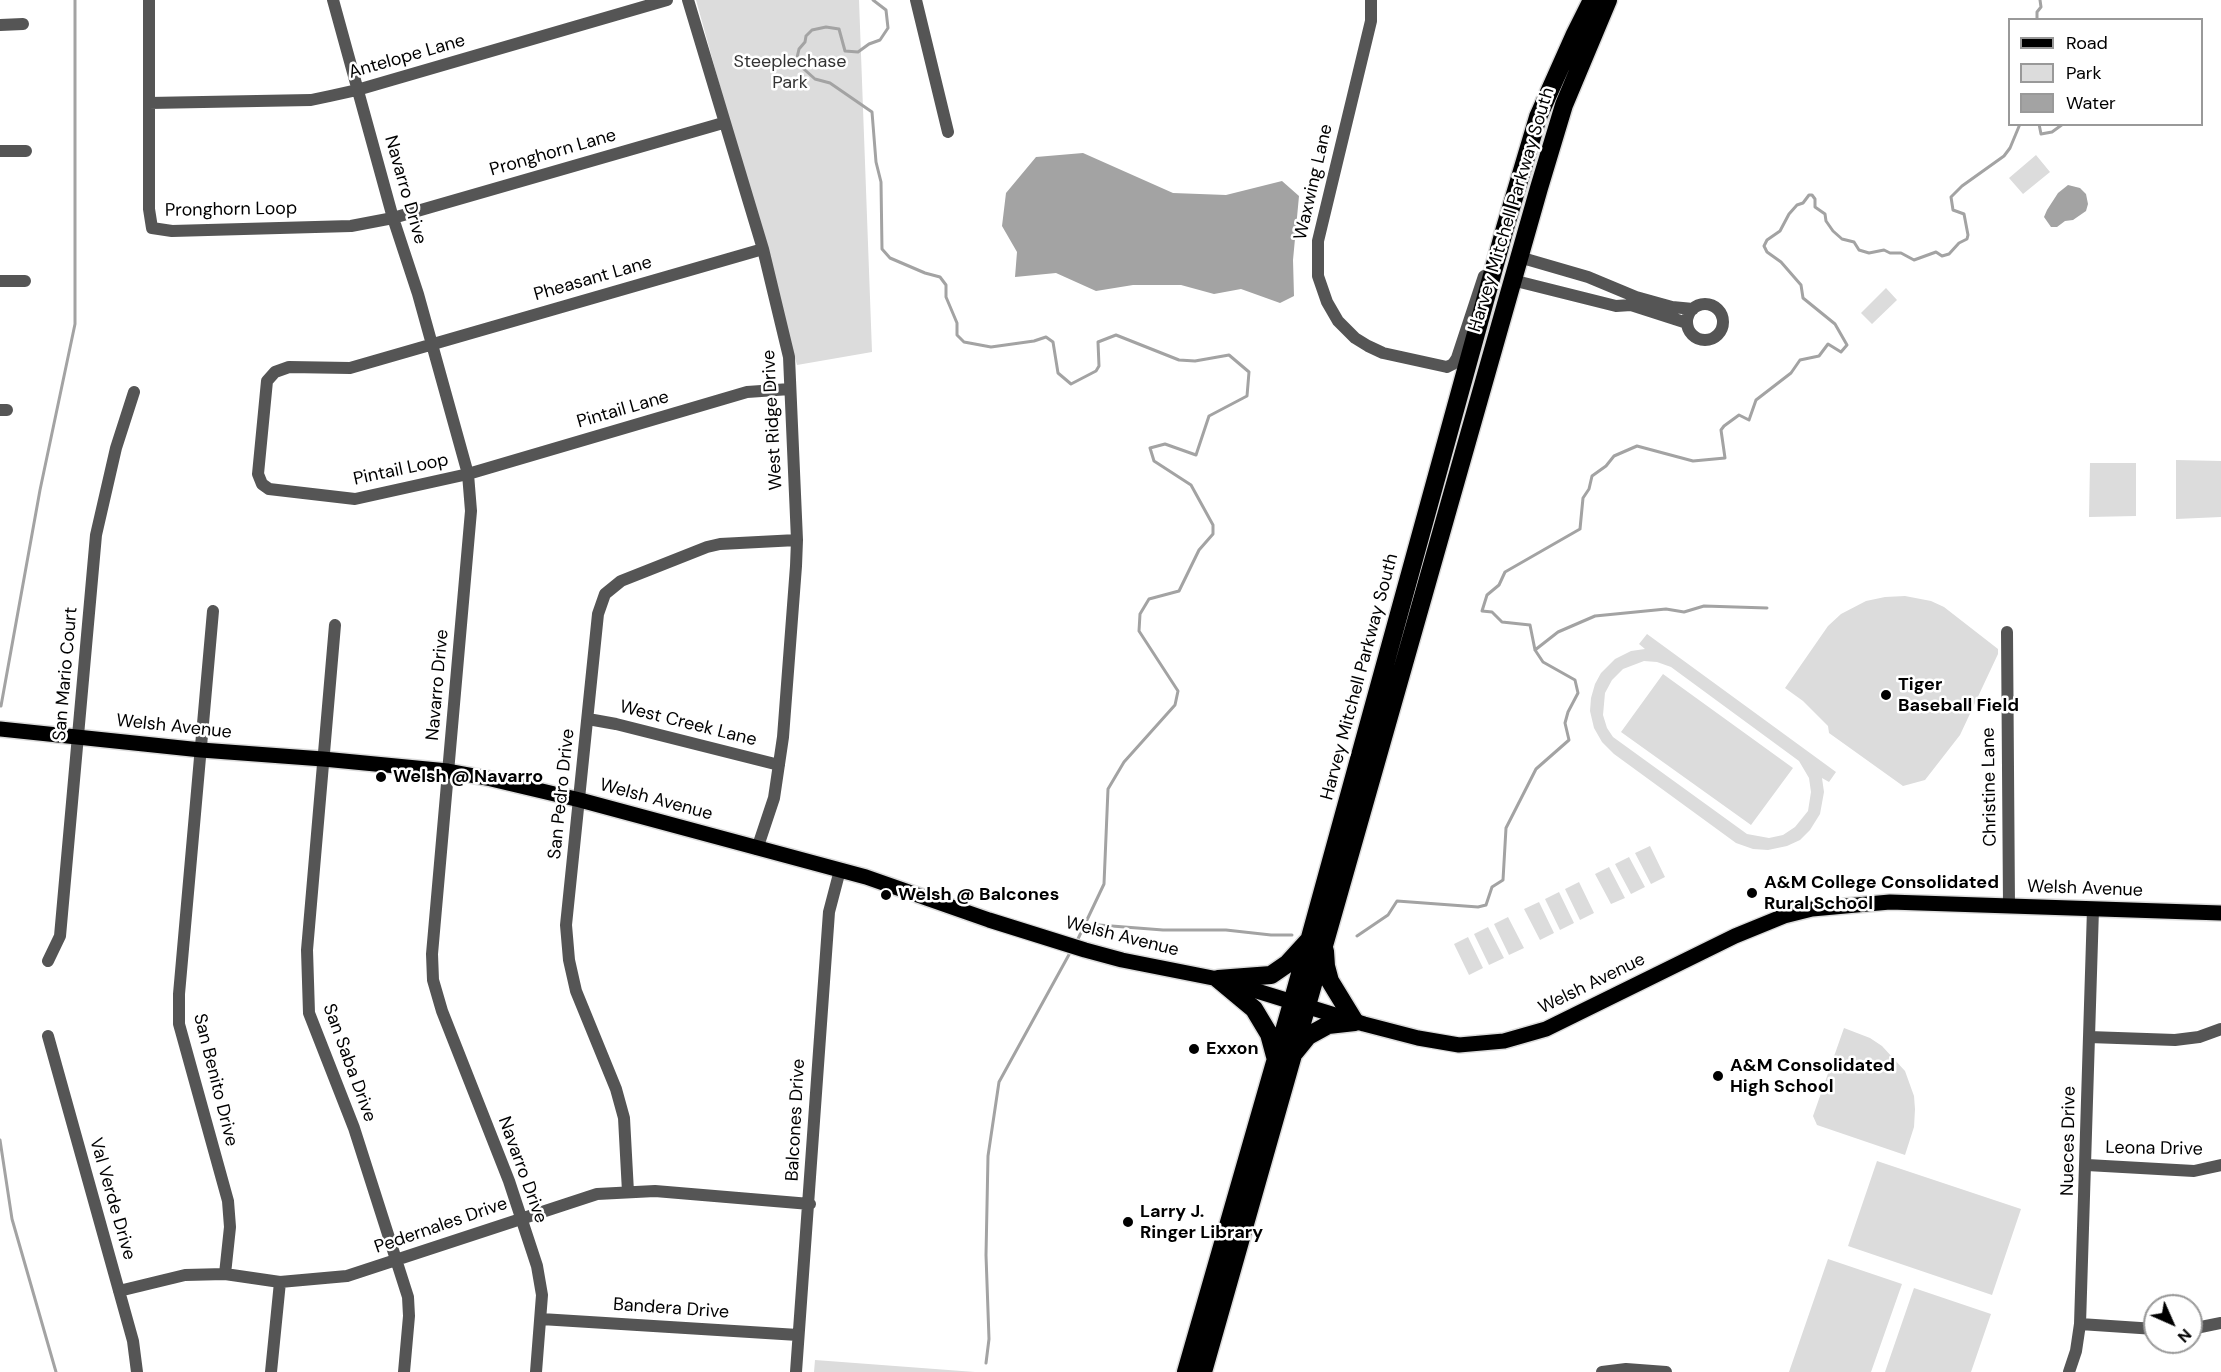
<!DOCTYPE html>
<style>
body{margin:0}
#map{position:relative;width:2221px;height:1372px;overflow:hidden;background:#fff;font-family:"DM Sans",sans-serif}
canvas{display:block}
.legend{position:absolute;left:2008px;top:18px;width:195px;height:108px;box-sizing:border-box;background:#fff;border:2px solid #999;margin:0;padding:8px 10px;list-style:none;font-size:18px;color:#000}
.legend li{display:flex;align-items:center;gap:12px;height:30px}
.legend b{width:30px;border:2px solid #999}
.north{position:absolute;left:2143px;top:1294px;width:60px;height:60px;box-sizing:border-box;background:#fff;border:2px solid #999;border-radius:50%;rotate:135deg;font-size:16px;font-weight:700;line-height:24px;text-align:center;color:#000}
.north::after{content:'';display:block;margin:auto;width:21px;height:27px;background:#000;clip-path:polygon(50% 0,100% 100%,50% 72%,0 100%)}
</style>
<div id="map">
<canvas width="2221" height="1372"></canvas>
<ul class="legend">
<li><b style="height:8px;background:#000"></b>Road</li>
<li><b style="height:16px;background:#dcdcdc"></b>Park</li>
<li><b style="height:16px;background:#a3a3a3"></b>Water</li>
</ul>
<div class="north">N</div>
</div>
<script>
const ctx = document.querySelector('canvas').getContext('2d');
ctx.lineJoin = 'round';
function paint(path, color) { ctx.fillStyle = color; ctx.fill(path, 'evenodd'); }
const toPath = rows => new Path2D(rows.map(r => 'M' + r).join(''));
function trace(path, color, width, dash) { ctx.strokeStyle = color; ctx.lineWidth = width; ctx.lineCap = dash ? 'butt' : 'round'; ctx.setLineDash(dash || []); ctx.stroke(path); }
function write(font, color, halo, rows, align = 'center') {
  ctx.font = font + ' "DM Sans",sans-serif'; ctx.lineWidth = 5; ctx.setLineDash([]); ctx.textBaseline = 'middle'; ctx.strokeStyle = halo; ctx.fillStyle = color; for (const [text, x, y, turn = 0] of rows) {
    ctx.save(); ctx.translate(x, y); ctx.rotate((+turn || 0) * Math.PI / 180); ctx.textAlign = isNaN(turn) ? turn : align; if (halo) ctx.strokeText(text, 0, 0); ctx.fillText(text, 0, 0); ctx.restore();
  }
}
const green = toPath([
 [696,0,859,0,872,352,797,365],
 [2036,155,2050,172,2023,194,2009,178],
 [1886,288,1897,300,1872,324,1861,313],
 [2176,460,2221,461,2221,517,2176,519],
 [2090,463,2136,463,2136,516,2089,517],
 [1905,596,1931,601,1944,607,1998,649,1998,654,1960,735,1925,780,1903,786,1829,733,1828,726,1803,701,1785,688,1828,626,1841,614,1866,601,1885,597],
 [1647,634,1836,772,1829,782,1822,778,1824,792,1820,814,1810,830,1800,840,1787,846,1768,850,1753,849,1736,843,1614,754,1602,742,1594,728,1590,711,1591,698,1595,684,1601,673,1615,659,1631,651,1645,649,1639,644],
 [1644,661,1657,662,1671,667,1799,761,1809,778,1811,792,1808,811,1795,827,1783,835,1769,838,1747,834,1613,737,1607,728,1603,715,1605,693,1612,680,1623,669],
 [1663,674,1793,768,1751,825,1621,732],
 [1650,846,1665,877,1651,884,1635,853],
 [1629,857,1645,887,1631,894,1615,864],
 [1609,867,1625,898,1611,904,1595,874],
 [1579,882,1594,913,1580,920,1565,889],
 [1559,892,1574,923,1560,930,1545,899],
 [1539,902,1554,933,1540,940,1524,909],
 [1508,917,1524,948,1509,955,1494,924],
 [1488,927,1504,958,1489,965,1474,934],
 [1468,937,1483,968,1469,975,1454,944],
 [1844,1028,1870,1038,1882,1046,1905,1071,1914,1096,1915,1109,1914,1127,1905,1155,1817,1125,1813,1116],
 [1877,1161,2021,1209,1992,1295,1848,1246],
 [1828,1259,1902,1284,1871,1372,1789,1372],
 [1914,1288,1991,1314,1971,1372,1885,1372],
 [815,1360,975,1372,814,1372]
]);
const water = toPath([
 [1083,153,1173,193,1226,195,1282,181,1299,196,1293,260,1294,296,1280,303,1241,289,1214,294,1181,285,1133,285,1096,291,1056,273,1015,277,1017,252,1002,226,1006,193,1036,157],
 [2068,185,2080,188,2086,194,2088,204,2086,211,2073,220,2065,221,2057,227,2051,227,2044,217,2047,210,2058,193]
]);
const stream = toPath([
 [873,0,886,10,888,28,880,40,869,44,858,52,845,51,839,29,826,27,812,30,806,36,805,42,799,49,796,62,815,79,830,83,872,112,876,162,881,182,882,249,890,258,925,273,940,277,946,285,946,297,957,323,957,335,964,342,991,347,1034,341,1046,337,1053,342,1058,373,1071,384,1096,371,1099,366,1098,342,1116,335,1179,360,1195,361,1229,355,1249,372,1247,396,1209,416,1196,455,1165,444,1150,448,1154,461,1191,485,1213,525,1213,534,1199,550,1179,591,1149,599,1140,614,1139,631,1178,691,1175,705,1124,762,1108,789,1104,884,1076,943],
 [2037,20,2037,12,2041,7,2040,0],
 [2039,124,2041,134,2052,132,2063,124],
 [1535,650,1558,632,1595,616,1666,609,1684,612,1704,606,1767,608],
 [1,706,40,490,75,324,75,0],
 [1086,924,1163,930,1226,930,1271,935,1292,935],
 [1357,936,1388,915,1397,901,1478,907,1486,905,1492,887,1503,880,1506,828,1536,769,1569,740,1565,723,1568,712,1578,693,1575,680,1543,662,1535,650,1530,625,1502,622,1492,612,1482,611,1487,595,1499,585,1505,572,1580,529,1583,498,1589,489,1592,476,1606,466,1614,456,1637,446,1693,461,1725,458,1721,430,1724,426,1739,415,1749,420,1756,400,1791,373,1800,360,1819,356,1828,344,1841,352,1847,345,1835,324,1803,298,1801,285,1781,262,1767,252,1764,246,1767,240,1780,231,1789,214,1797,205,1803,203,1809,195,1812,195,1815,199,1815,207,1825,214,1826,221,1833,231,1842,239,1854,242,1859,250,1869,253,1884,250,1890,253,1901,253,1914,260,1936,252,1942,256,1949,254,1959,243,1967,239,1968,235,1964,214,1953,210,1951,197,1962,186,2004,156,2010,148,2020,124],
 [0,1140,12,1219,56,1372],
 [986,1363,989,1339,986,1255,988,1156,999,1082,1071,951]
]);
const minor = toPath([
 [149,0,149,209,152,228,172,231,351,226,393,218,723,123],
 [333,0,393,218,418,294,468,474,471,511,432,954,433,980,442,1011,509,1181,537,1266,542,1295,536,1372],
 [688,0,763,249,789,357,797,540,796,566,783,737,774,798,757,849],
 [916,0,948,132],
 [1371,0,1371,21,1318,241,1318,276,1327,302,1338,321,1355,338,1368,346,1383,353,1447,367],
 [0,25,23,24],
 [149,103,311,100,330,96,357,90,667,0],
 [0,151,26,151],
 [763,249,350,368,289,367,275,372,267,381,258,474,262,484,269,489,355,499,468,474,747,392,790,389],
 [1519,257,1588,277,1636,297,1672,307,1693,309],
 [1512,280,1616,306,1631,305,1687,323],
 [0,281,25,281],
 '1687 322a18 18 0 1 1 36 0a18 18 0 1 1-36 0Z',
 [1447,367,1453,364,1457,358,1484,276],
 [0,410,7,410],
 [213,611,179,994,179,1024,228,1201,230,1227,225,1274],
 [335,625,307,950,309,1013,354,1128,408,1297,409,1316,404,1372],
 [2007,632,2009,906],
 [588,719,616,724,779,765],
 [48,961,60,936,96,535,116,448,134,392],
 [48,1036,133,1341,137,1372],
 [2089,1037,2175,1040,2199,1037,2221,1029],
 [2087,1165,2194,1171,2221,1165],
 [628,1192,624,1118,616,1089,576,991,569,960,566,925,598,614,605,594,621,581,707,547,720,544,797,540],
 [119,1291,185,1275,225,1274,280,1282,347,1276,597,1194,655,1191,810,1204],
 [541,1319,798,1335],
 [2080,1324,2155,1329],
 [2191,1329,2221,1323],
 [271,1372,280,1282],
 [796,1372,829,912,840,870],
 [1602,1372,1626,1369,1666,1372],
 [2069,1372,2076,1351,2080,1324,2093,909]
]);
const major = toPath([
 [0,729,201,750,323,759,448,771,491,779,580,800,866,877,989,920,1085,950,1122,960,1218,979,1364,1024,1418,1038,1459,1045,1504,1041,1546,1029,1735,936,1784,916,1812,909,1890,902,2221,913]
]);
const highway = toPath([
 [1218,979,1271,975,1287,964,1308,941],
 [1218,979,1254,1009,1269,1034,1276,1060],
 [1295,1052,1308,1036,1328,1025,1355,1022,1330,981,1326,966,1325,951],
 [1186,1372,1292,1003,1505,228,1538,117,1575,34,1592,0],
 [1203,1372,1539,188,1564,105,1608,0]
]);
const markers = [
 [1886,695,6,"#000"],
 [381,777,6,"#000"],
 [1752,893,6,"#000"],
 [886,895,6,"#000"],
 [1194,1049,6,"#000"],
 [1718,1076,6,"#000"],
 [1128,1222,6,"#000"]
];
const streetNames = [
 ["Antelope Lane",407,57,-16],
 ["Pronghorn Lane",553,153,-16],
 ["Waxwing Lane",1314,182,-77],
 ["Navarro Drive",405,190,74],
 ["Pronghorn Loop",231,210,-1],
 ["Harvey Mitchell Parkway South",1512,210,-73],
 ["Pheasant Lane",593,279,-16],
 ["Pintail Lane",623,410,-16],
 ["West Ridge Drive",773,420,-93],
 ["Pintail Loop",401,470,-12],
 ["San Mario Court",66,674,-85],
 ["Harvey Mitchell Parkway South",1360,677,-75],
 ["Navarro Drive",438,685,-85],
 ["West Creek Lane",688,724,14],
 ["Welsh Avenue",174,727,6],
 ["Christine Lane",1990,787,-91],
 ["San Pedro Drive",562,794,-84],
 ["Welsh Avenue",656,800,15],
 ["Welsh Avenue",2085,889,2],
 ["Welsh Avenue",1122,937,14],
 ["Welsh Avenue",1592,984,-26],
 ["San Saba Drive",349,1063,70],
 ["San Benito Drive",215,1080,76],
 ["Balcones Drive",796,1120,-87],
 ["Nueces Drive",2069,1141,-89],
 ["Leona Drive",2154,1149,1],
 ["Navarro Drive",522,1170,70],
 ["Val Verde Drive",112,1199,74],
 ["Pedernales Drive",441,1226,-19],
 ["Bandera Drive",671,1309,4]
];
const parkNames = [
 ["Steeplechase",790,62],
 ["Park",790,83]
];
const poiNames = [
 ["Tiger",1898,685],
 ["Baseball Field",1898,706],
 ["Welsh @ Navarro",393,777],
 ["A&M College Consolidated",1764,883],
 ["Rural School",1764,904],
 ["Welsh @ Balcones",898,895],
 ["Exxon",1206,1049],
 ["A&M Consolidated",1730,1066],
 ["High School",1730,1087],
 ["Larry J.",1140,1212],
 ["Ringer Library",1140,1233]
];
paint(green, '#dcdcdc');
paint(water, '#a3a3a3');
trace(stream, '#a3a3a3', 3);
trace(major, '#dbdbdb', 18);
trace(highway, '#dbdbdb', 21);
trace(minor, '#555', 12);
trace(major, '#000', 15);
trace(highway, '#000', 18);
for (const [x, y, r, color] of markers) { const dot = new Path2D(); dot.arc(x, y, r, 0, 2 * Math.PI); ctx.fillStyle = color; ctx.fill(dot); trace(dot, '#fff', 2); }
write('18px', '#000', '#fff', streetNames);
write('18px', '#333', '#fff', parkNames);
write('bold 18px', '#000', '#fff', poiNames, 'left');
</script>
